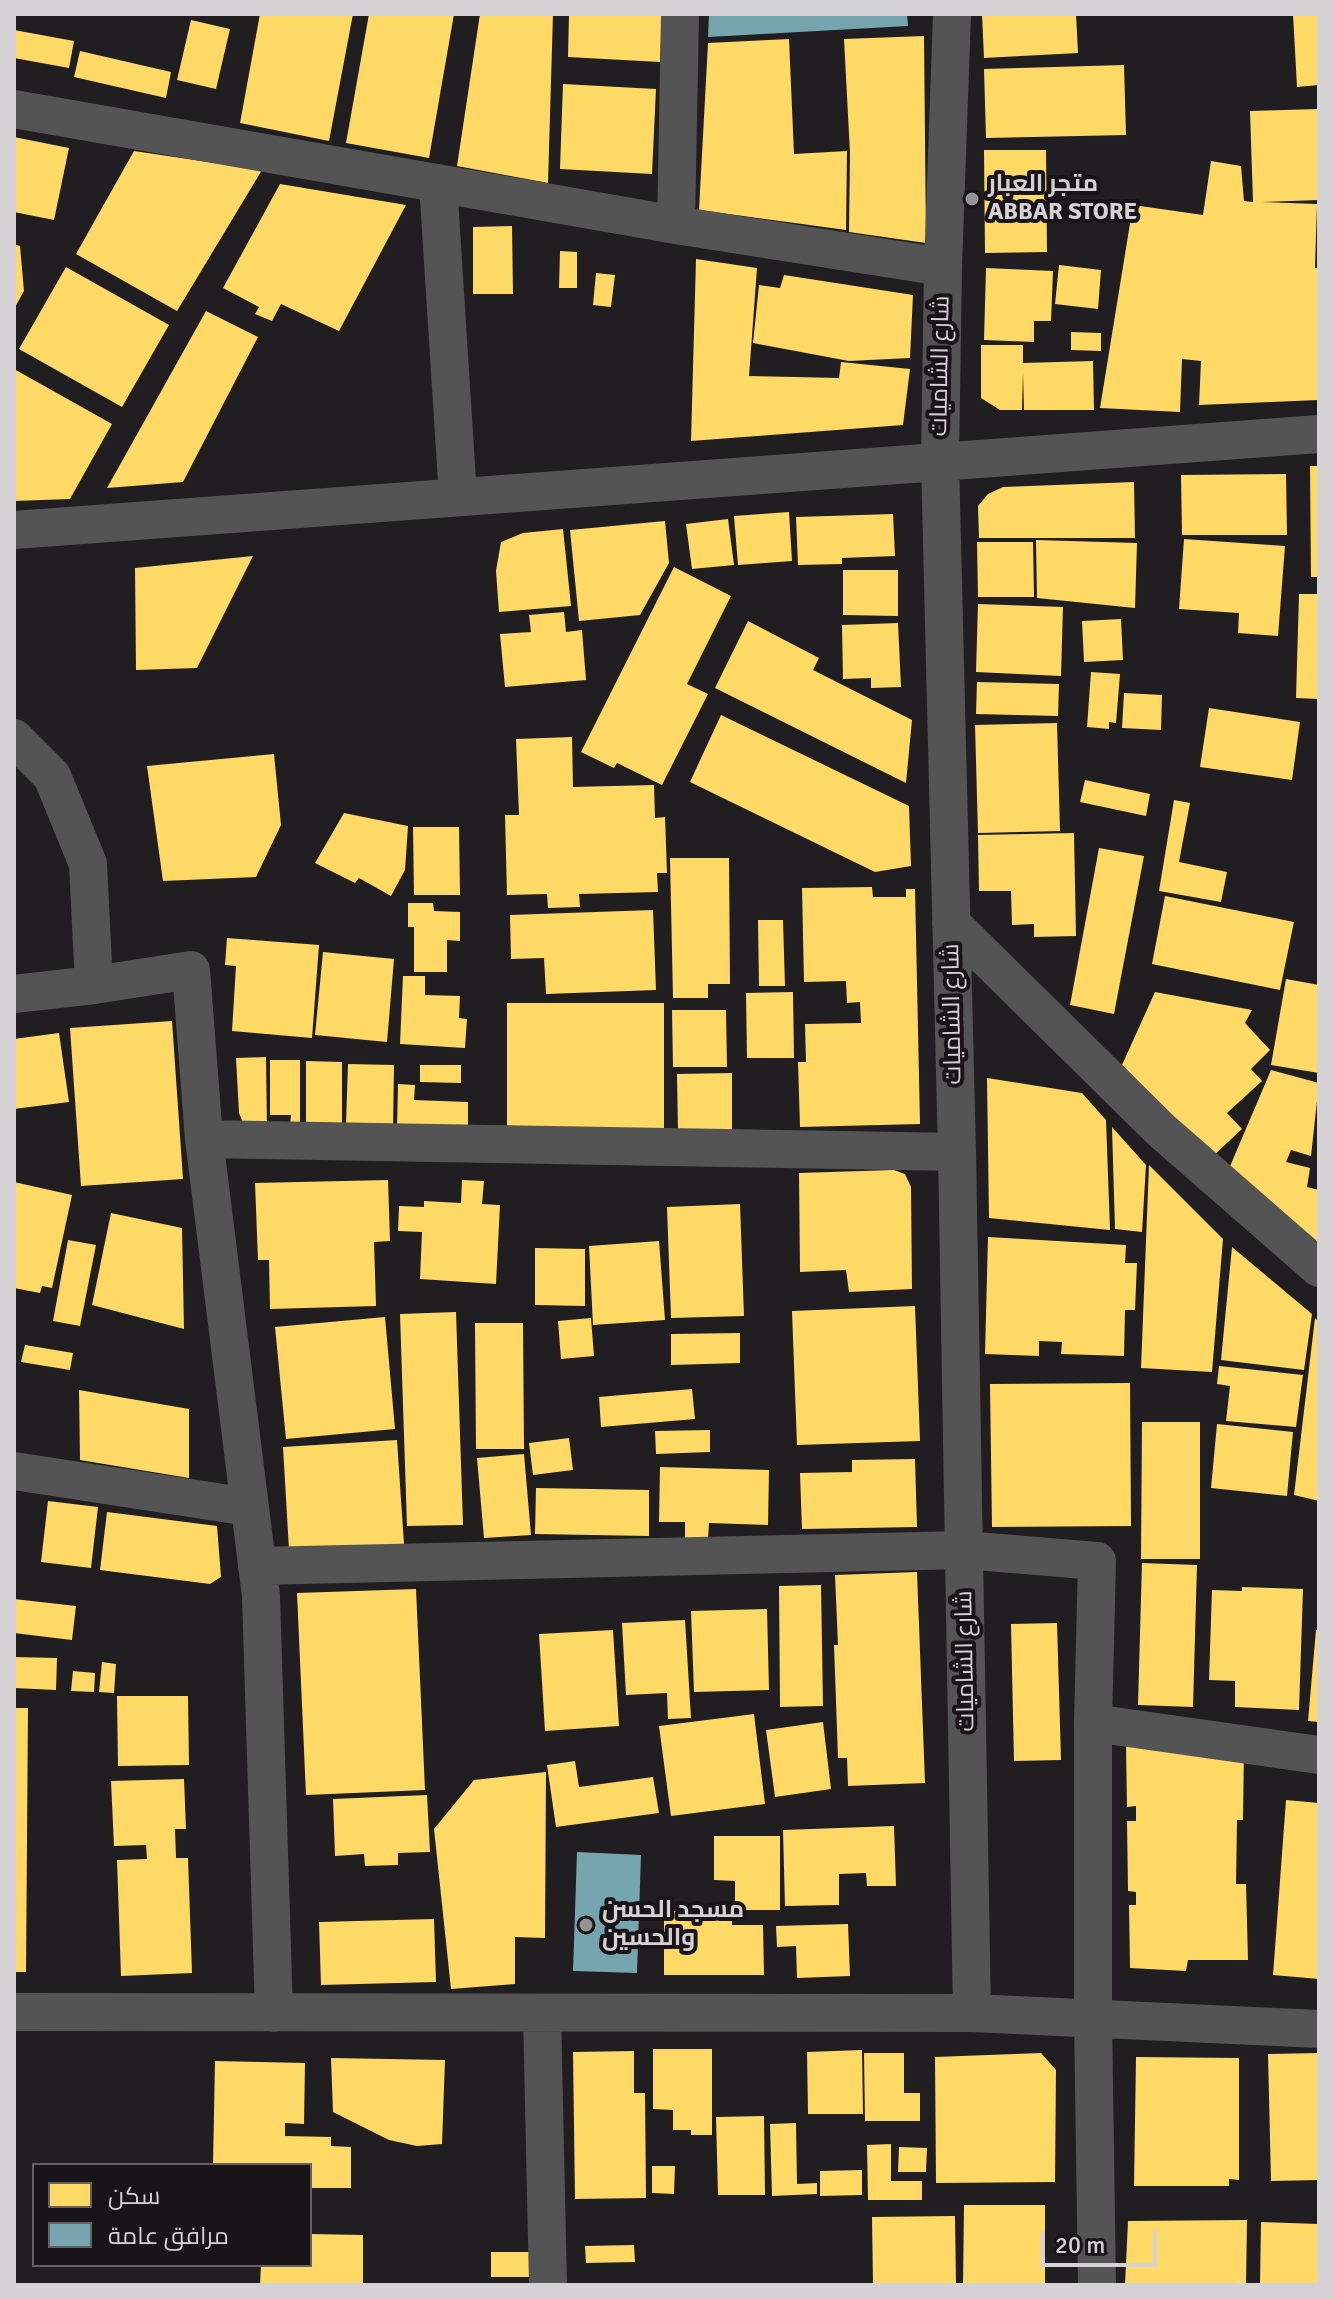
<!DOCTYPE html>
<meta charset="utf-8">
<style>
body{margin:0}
#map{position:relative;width:1333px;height:2299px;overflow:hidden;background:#201e20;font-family:Signika,Cairo,sans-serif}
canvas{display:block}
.frame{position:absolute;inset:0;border:16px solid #d4d2d4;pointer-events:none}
.legend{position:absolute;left:32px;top:2163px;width:280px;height:104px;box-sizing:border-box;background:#181418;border:2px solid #636063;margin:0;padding:10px 14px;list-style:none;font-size:24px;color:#d4d2d4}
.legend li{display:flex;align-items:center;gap:16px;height:40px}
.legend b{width:40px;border:2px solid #636063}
.scale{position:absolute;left:1041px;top:2231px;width:116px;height:36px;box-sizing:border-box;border:4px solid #d4d2d4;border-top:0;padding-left:10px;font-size:24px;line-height:28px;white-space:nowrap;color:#d4d2d4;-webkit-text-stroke:6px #181418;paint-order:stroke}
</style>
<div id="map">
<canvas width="1333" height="2299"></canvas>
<div class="frame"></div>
<ul class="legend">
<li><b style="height:22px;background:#ffd966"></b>سكن</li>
<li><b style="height:22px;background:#76a5af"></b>مرافق عامة</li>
</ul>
<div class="scale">20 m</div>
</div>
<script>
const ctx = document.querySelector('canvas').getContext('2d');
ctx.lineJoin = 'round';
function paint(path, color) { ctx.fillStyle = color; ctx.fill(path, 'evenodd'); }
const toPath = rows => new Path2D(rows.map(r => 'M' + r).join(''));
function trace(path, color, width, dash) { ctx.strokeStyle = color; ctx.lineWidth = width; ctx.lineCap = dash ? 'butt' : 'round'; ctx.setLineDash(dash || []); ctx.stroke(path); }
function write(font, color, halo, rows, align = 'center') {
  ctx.font = font + ' Signika,Cairo,sans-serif'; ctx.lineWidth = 8; ctx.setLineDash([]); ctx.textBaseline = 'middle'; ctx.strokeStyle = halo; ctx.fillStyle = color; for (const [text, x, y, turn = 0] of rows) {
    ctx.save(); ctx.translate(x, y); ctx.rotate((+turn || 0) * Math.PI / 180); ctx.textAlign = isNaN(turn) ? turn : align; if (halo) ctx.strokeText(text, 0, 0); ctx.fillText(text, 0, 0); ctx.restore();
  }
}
const homes = toPath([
 [260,14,353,14,329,141,240,123],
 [369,14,454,14,429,158,346,143],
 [480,14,553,14,548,183,457,166],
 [569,14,662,14,660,62,568,57],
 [982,14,1076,14,1078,53,984,58],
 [1293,14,1319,14,1319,85,1297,87],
 [191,20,230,29,216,89,177,80],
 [14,30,74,41,69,68,14,58],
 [924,36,926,243,849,232,850,153,844,39],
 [789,39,794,154,847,151,846,230,699,210,708,43],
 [80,51,171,72,166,98,74,77],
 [1124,65,1126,135,986,138,984,69],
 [563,84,656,89,652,174,560,169],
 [1319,109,1319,200,1262,202,1317,204,1315,268,1319,268,1319,400,1199,405,1201,361,1182,359,1180,412,1100,408,1133,205,1203,215,1211,161,1241,166,1244,201,1253,202,1250,111],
 [14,137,69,148,54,220,14,212],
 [984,150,1046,150,1047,252,985,253],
 [134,151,262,170,177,311,76,254],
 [280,184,406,205,339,331,281,304,272,321,255,314,259,307,223,288],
 [512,226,513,294,473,294,473,227],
 [14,244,20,246,24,291,14,309],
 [560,251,577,252,577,288,559,288],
 [696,259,757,268,749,376,839,378,841,362,910,369,903,425,691,441],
 [1059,265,1101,270,1098,309,1055,304],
 [66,267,169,325,122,407,19,349],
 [986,268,1053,271,1051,321,1034,321,1034,342,984,340],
 [596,273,615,275,611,307,593,305],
 [784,275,913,295,910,358,849,361,753,343,759,285,780,288],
 [206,311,258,337,183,482,107,488],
 [1071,332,1101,333,1101,351,1071,350],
 [981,345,1023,345,1023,363,1093,361,1094,410,1024,410,1023,372,1022,410,1000,410,981,398],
 [14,369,112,424,70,499,14,501],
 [1310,466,1319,466,1319,577,1311,577],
 [1286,474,1287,535,1182,535,1181,475],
 [1134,482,1135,538,979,538,978,506,988,494,1003,487],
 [789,512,792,561,738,565,734,516],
 [893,514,895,556,842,558,842,564,798,565,796,517],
 [728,519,734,565,692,569,686,524],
 [665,521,669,563,640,615,579,621,570,530],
 [563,529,571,606,499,612,496,571,501,542,523,533],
 [1184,539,1285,546,1278,636,1238,633,1239,613,1179,609],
 [1036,540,1137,543,1135,608,1037,598],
 [977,542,1033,542,1034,597,978,597],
 [253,556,197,668,136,670,135,568],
 [674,567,731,596,687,684,708,694,662,785,617,763,614,768,581,752],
 [843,570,898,570,898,616,843,615],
 [1299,594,1319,594,1319,699,1296,698],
 [978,604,1063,607,1061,676,976,672],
 [564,612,566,632,582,630,586,680,505,687,500,634,531,632,529,615],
 [1121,619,1123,660,1084,662,1082,621],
 [748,621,819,658,813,670,912,720,906,783,715,688],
 [898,623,901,687,871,688,871,678,843,679,842,625],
 [1091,672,1120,674,1116,723,1109,722,1109,729,1087,727],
 [977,682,1059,684,1058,716,976,714],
 [1124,693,1162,695,1161,730,1122,728],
 [1209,708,1300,722,1292,780,1200,767],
 [721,715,909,806,911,866,875,872,690,782],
 [1057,723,1060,831,978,833,975,725],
 [572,737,573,787,654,785,655,818,665,817,667,873,657,873,658,892,579,894,580,907,548,908,547,894,507,895,505,815,519,815,516,739],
 [274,754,281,825,256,877,163,881,147,766],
 [1085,780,1150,794,1146,816,1080,802],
 [1174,800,1190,803,1179,862,1227,872,1221,902,1159,891],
 [344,813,408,826,405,870,391,896,359,878,355,883,315,863],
 [413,827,459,827,460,895,414,895],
 [1074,833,1076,936,1034,937,1034,924,1012,925,1011,891,979,891,978,835],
 [1099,848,1144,856,1114,1014,1070,1005],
 [670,858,729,858,730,984,708,984,708,998,673,998],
 [872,887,873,897,906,897,906,889,915,889,920,1124,800,1127,798,1062,806,1062,805,1024,861,1023,860,1002,847,1003,846,981,804,982,802,888],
 [1165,896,1294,922,1280,990,1152,964],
 [408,903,433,903,434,911,460,912,460,941,447,940,447,972,414,972,414,927,408,927],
 [653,910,656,990,546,994,544,958,511,959,510,915],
 [758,920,783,920,785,986,759,986],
 [227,938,319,945,312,1038,232,1031,236,966,225,965],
 [323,952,394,959,387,1042,315,1035],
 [403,976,425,976,425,995,460,996,459,1018,467,1019,465,1048,400,1044],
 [1286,979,1319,985,1319,1073,1271,1065],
 [793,992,794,1058,747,1058,746,993],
 [1155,992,1252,1010,1245,1023,1270,1050,1251,1069,1262,1081,1227,1113,1242,1129,1211,1158,1122,1065],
 [507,1003,664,1003,664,1133,507,1132],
 [672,1010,726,1010,727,1067,673,1067],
 [172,1021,183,1179,81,1186,70,1028],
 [59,1033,69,1102,14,1109,14,1039],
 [266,1057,267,1131,243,1123,239,1113,236,1058],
 [270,1060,300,1060,300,1126,290,1126,291,1115,270,1115],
 [306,1061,342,1062,342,1132,306,1131],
 [348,1064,394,1065,393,1130,346,1123],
 [420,1065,461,1065,461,1083,420,1082],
 [1271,1070,1319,1083,1311,1156,1291,1150,1286,1162,1310,1168,1307,1187,1319,1190,1319,1248,1228,1171],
 [732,1073,732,1131,678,1132,677,1074],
 [987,1078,1082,1093,1106,1120,1110,1230,989,1218],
 [398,1084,415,1085,414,1100,468,1102,468,1131,397,1129],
 [1112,1127,1146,1165,1142,1232,1115,1229],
 [1149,1165,1223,1239,1212,1372,1141,1368],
 [894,1170,905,1174,911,1187,912,1289,849,1292,846,1270,800,1272,799,1173],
 [388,1180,390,1241,374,1242,376,1306,270,1309,269,1260,258,1260,255,1183],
 [462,1180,484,1181,482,1204,500,1205,496,1284,420,1279,422,1232,398,1231,399,1206,424,1207,424,1201,461,1203],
 [14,1182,72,1195,52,1288,42,1286,40,1293,14,1288],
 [740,1204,744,1316,671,1318,667,1207],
 [111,1213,182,1228,184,1329,92,1305],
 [988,1237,1126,1245,1125,1263,1137,1263,1135,1310,1125,1310,1124,1356,1061,1354,1062,1342,1039,1341,1039,1356,985,1354],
 [68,1240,96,1245,80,1326,53,1321],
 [659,1241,665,1320,593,1325,589,1246],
 [1232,1247,1312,1314,1304,1370,1221,1360],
 [535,1248,585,1249,585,1306,535,1305],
 [915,1306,920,1441,797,1445,792,1311],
 [456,1312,463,1525,407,1526,400,1314],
 [385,1317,395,1429,286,1439,275,1327],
 [591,1318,594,1356,561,1359,558,1321],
 [1315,1318,1319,1322,1319,1501,1294,1495],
 [475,1323,523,1323,524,1449,476,1449],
 [740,1333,740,1363,671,1365,671,1334],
 [25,1345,73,1353,70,1370,21,1362],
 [1219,1366,1303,1375,1296,1427,1226,1421,1230,1386,1217,1384],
 [1130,1383,1131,1526,992,1527,990,1384],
 [692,1389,695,1419,601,1427,599,1397],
 [79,1390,189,1409,189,1478,80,1460],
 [1142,1422,1200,1422,1200,1559,1141,1559],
 [1217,1424,1293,1432,1287,1496,1211,1488],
 [710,1430,710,1452,656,1454,655,1431],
 [569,1438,573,1470,533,1475,529,1443],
 [397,1440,404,1544,289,1550,283,1447],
 [524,1454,531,1535,484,1538,477,1458],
 [915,1459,917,1527,802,1529,800,1473,852,1472,852,1460],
 [660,1467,769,1470,768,1525,709,1523,708,1539,685,1539,685,1522,659,1522],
 [536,1488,649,1490,649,1536,535,1534],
 [48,1501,98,1507,91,1568,41,1562],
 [107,1512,217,1526,221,1577,210,1584,100,1570],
 [1142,1563,1197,1565,1193,1707,1138,1705],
 [917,1572,925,1783,848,1786,847,1758,838,1758,834,1645,838,1645,835,1575],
 [821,1585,823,1706,780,1707,779,1586],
 [1242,1587,1303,1589,1299,1710,1235,1707,1235,1681,1209,1680,1212,1590,1242,1591],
 [416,1589,425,1790,306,1795,297,1593],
 [14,1599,76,1606,72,1640,14,1633],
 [767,1609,769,1690,694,1692,691,1611],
 [685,1620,691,1718,668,1719,667,1693,626,1695,622,1623],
 [1057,1623,1061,1760,1014,1761,1011,1624],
 [613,1630,619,1726,545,1731,539,1634],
 [1316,1630,1319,1630,1319,1722,1308,1721],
 [14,1657,57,1658,56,1690,14,1688],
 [102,1662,116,1664,114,1693,99,1692],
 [73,1671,95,1673,94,1692,71,1691],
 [117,1696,188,1696,189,1765,118,1766],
 [14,1708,28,1708,26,1972,14,1972],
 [754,1714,765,1804,671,1816,659,1726],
 [823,1722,831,1789,775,1797,766,1730],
 [1126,1743,1244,1746,1243,1820,1237,1820,1236,1884,1246,1884,1248,1960,1188,1960,1186,1971,1130,1968,1129,1905,1136,1905,1136,1892,1128,1891,1127,1821,1136,1821,1136,1806,1127,1807],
 [575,1761,579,1787,653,1777,659,1813,556,1827,547,1765],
 [546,1772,545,1938,515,1937,515,1984,451,1989,434,1829,474,1780],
 [184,1779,186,1829,175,1829,176,1858,188,1858,192,1973,121,1976,117,1860,147,1859,146,1845,114,1846,111,1781],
 [427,1795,430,1852,398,1853,398,1865,365,1866,364,1854,335,1856,333,1799],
 [1286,1800,1319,1803,1319,1979,1273,1975],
 [894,1826,896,1886,867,1886,866,1873,839,1874,839,1905,785,1906,783,1830],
 [714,1836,780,1836,780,1910,735,1910,735,1881,714,1880],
 [664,1911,732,1911,732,1925,763,1925,764,1975,664,1975],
 [434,1919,436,1982,321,1985,319,1922],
 [848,1924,850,1976,797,1978,796,1946,777,1947,776,1926],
 [653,2049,712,2049,712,2135,691,2135,691,2130,673,2130,673,2110,653,2109],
 [862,2050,863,2114,808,2114,807,2052],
 [634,2051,634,2093,645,2093,646,2198,575,2199,573,2052],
 [864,2053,904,2053,904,2093,920,2093,920,2121,865,2121],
 [1041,2053,1056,2070,1055,2182,936,2183,935,2057],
 [1319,2053,1319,2180,1271,2181,1268,2054],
 [1136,2057,1239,2058,1239,2180,1229,2179,1229,2186,1134,2186],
 [331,2058,445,2060,442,2144,417,2146,389,2140,333,2112],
 [215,2061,305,2063,304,2124,285,2123,285,2136,331,2137,331,2146,351,2147,351,2188,310,2188,310,2165,213,2165],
 [764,2116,765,2195,718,2195,716,2117],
 [796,2123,797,2184,817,2183,817,2194,772,2196,770,2124],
 [891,2144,891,2181,922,2181,922,2200,868,2200,867,2145],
 [899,2147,927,2148,926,2172,898,2172],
 [652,2166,675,2166,674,2194,652,2193],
 [862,2170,862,2195,820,2196,820,2171],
 [964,2205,1045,2205,1045,2285,963,2285],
 [955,2216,956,2285,873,2285,872,2217],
 [1247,2220,1246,2285,1125,2285,1128,2221],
 [1261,2222,1319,2224,1319,2285,1260,2285],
 [310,2234,363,2235,363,2285,260,2285,261,2265,310,2265],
 [634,2245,635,2262,586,2263,585,2246],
 [491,2252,543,2252,543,2277,491,2277]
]);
const public = toPath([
 [709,14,907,14,908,26,708,37],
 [577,1852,641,1855,637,1973,573,1971]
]);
const street = toPath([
 [952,14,943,267,940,460,957,1152,972,2013],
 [14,109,676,225,943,267],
 [438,183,458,497],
 [676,225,680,14],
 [14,530,1319,434],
 [14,738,52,776,88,864,94,985,191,970,204,1139,261,1596,274,2013],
 [951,923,1161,1130,1319,1268],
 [14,994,94,985],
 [204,1139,957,1152],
 [14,1471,249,1507],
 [257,1566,964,1550,1097,1561,1093,1723,1093,2019,1097,2285],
 [1093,1723,1319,1755],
 [14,2012,972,2013,1319,2029],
 [542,2013,548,2285]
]);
const markers = [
 [972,199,8,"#959395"],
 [586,1925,8,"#959395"]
];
const poiNames = [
 ["متجر العبار",988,185],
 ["ABBAR STORE",988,213],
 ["مسجد الحسن",602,1911],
 ["والحسين",602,1939]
];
const streetNames = [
 ["شارع الشاميات",941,366,-89],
 ["شارع الشاميات",953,1014,-91],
 ["شارع الشاميات",966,1661,-91]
];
paint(homes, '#ffd966');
paint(public, '#76a5af');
trace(street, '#555455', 38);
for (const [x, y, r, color] of markers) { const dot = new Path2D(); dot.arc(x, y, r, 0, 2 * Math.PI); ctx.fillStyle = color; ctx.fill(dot); trace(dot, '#181418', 3); }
write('bold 24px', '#d4d2d4', '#181418', poiNames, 'left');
write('24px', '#d4d2d4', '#181418', streetNames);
</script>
